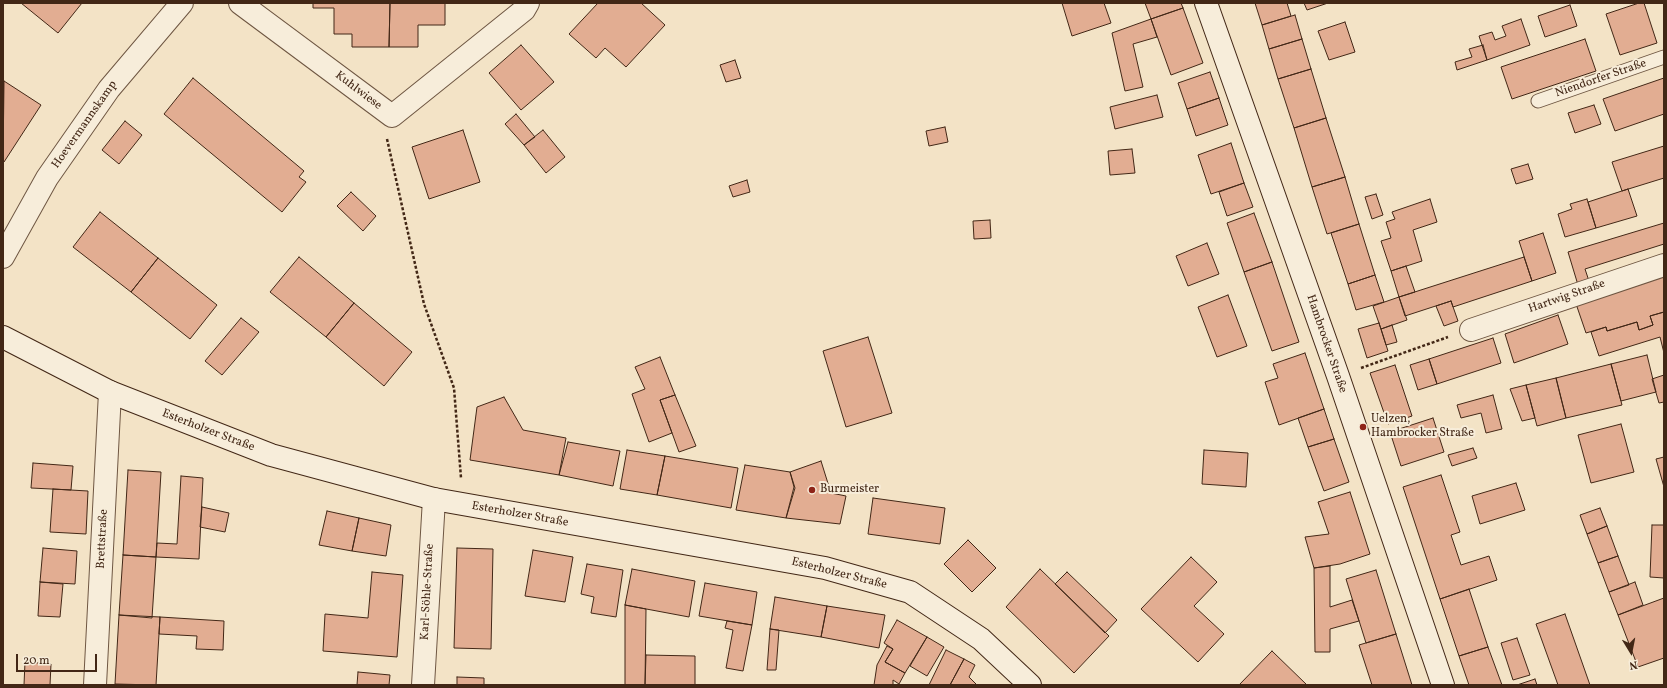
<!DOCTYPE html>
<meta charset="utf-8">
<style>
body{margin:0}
#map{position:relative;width:1667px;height:688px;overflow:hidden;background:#f3e3c6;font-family:Vollkorn,serif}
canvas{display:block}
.frame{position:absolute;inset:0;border:4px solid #422716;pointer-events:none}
.north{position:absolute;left:1611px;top:632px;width:40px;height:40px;-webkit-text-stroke:3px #f7edda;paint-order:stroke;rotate:170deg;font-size:11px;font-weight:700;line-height:16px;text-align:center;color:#422716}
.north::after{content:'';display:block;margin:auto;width:14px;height:18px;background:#422716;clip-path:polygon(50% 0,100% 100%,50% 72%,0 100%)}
.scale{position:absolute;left:16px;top:654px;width:81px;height:18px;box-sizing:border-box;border:2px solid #422716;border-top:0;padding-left:5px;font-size:12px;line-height:14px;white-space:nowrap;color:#422716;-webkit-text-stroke:3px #f7edda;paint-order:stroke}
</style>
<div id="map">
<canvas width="1667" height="688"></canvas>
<div class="frame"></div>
<div class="north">N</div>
<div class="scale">20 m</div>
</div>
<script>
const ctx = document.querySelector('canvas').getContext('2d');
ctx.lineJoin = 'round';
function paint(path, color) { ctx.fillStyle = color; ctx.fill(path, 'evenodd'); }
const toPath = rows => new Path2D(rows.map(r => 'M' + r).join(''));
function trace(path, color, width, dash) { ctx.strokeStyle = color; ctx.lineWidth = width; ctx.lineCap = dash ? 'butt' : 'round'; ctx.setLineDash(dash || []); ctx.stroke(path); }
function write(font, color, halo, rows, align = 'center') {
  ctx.font = font + ' Vollkorn,serif'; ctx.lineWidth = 4; ctx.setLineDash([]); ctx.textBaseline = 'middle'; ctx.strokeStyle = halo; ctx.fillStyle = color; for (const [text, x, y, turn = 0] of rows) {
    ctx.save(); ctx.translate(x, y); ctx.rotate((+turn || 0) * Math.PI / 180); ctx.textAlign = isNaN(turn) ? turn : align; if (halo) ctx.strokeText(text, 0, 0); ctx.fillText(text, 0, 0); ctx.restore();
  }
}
const building = toPath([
 [21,3,82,3,58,33,21,3],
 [313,3,390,3,389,47,352,47,352,34,334,34,334,8,313,8,313,3],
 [390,3,445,3,445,25,418,25,418,47,389,47,390,3],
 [598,3,641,3,665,25,626,67,605,48,596,58,569,34,598,3],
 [1062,3,1104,3,1111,23,1072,36,1062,3],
 [1145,3,1181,3,1183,8,1151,19,1145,3],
 [1255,3,1287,3,1291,16,1262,25,1255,3],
 [1304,3,1328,3,1307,10,1304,3],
 [1639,3,1644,3,1657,43,1620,55,1606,14,1639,3],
 [1570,5,1577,26,1545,37,1538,16,1570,5],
 [1183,8,1203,63,1171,75,1151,19,1183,8],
 [1295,15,1302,39,1269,49,1262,25,1295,15],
 [1151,19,1157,37,1133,44,1143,87,1125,91,1112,33,1151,19],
 [1521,19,1530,45,1487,60,1479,36,1492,32,1495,40,1506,36,1502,26,1521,19],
 [1345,22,1355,52,1329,60,1318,31,1345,22],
 [1302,39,1311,69,1278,79,1269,49,1302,39],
 [1585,39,1596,71,1512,99,1501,67,1585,39],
 [521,45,554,82,521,110,489,73,521,45],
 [1483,45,1487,60,1457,70,1455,62,1472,57,1469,49,1483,45],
 [735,60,741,78,726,82,720,65,735,60],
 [1311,69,1326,118,1294,128,1278,79,1311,69],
 [1210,72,1219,98,1187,109,1178,83,1210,72],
 [193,78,304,171,299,177,306,182,282,212,164,114,193,78],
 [1664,78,1664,114,1615,131,1603,99,1664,78],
 [4,81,41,105,4,162,3,161,4,81],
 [1157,95,1163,117,1115,129,1110,107,1157,95],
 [1219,98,1228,125,1196,136,1187,109,1219,98],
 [1594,105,1601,124,1575,133,1568,113,1594,105],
 [516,114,535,137,524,145,505,124,516,114],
 [1326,118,1345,177,1312,187,1294,128,1326,118],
 [125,121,142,135,119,164,102,150,125,121],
 [945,127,948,142,929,146,926,131,945,127],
 [463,130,480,182,429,199,412,147,463,130],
 [543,130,565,157,546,173,524,145,543,130],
 [1231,143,1244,183,1211,194,1198,155,1231,143],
 [1664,146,1664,178,1622,191,1612,162,1664,146],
 [1132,149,1135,173,1110,175,1108,151,1132,149],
 [1528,164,1533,179,1516,184,1511,169,1528,164],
 [1345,177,1359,224,1327,234,1312,187,1345,177],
 [747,180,750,192,733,197,729,186,747,180],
 [1244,183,1253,207,1227,216,1219,192,1244,183],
 [1628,189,1637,216,1596,228,1588,202,1628,189],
 [351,192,376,216,363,231,337,206,351,192],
 [1376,194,1383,215,1372,219,1365,197,1376,194],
 [1430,199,1437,222,1413,230,1422,261,1391,271,1381,241,1391,238,1386,222,1395,219,1392,212,1430,199],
 [1587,199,1596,228,1565,237,1558,214,1572,209,1570,204,1587,199],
 [100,212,158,258,131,292,73,247,100,212],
 [1254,213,1272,262,1244,272,1227,223,1254,213],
 [990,220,991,238,974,239,973,221,990,220],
 [1664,223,1664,244,1585,269,1589,281,1578,285,1568,252,1664,223],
 [1359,224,1375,275,1348,284,1331,233,1359,224],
 [1543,233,1556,273,1532,281,1519,241,1543,233],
 [1207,243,1219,274,1188,286,1176,256,1207,243],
 [299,257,354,303,326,337,270,292,299,257],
 [1524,257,1532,281,1453,307,1451,301,1405,316,1399,297,1524,257],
 [158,258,217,305,190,339,131,292,158,258],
 [1272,262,1299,342,1272,351,1244,272,1272,262],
 [1406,266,1415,292,1399,297,1391,271,1406,266],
 [1664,269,1664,312,1650,316,1653,325,1639,330,1637,322,1607,331,1606,327,1586,333,1574,298,1664,269],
 [1375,275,1384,302,1356,310,1348,284,1375,275],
 [1228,295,1247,346,1217,357,1198,307,1228,295],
 [1399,297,1407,320,1381,329,1373,306,1399,297],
 [1451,301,1458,321,1444,326,1436,306,1451,301],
 [354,303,412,352,384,386,326,337,354,303],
 [1664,312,1664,353,1660,337,1599,356,1591,332,1606,327,1607,331,1637,322,1639,330,1653,325,1650,316,1664,312],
 [1558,315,1568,344,1514,363,1505,334,1558,315],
 [241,318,259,332,222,375,205,361,241,318],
 [1379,323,1388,351,1367,358,1358,329,1379,323],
 [1392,325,1397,342,1386,345,1381,329,1392,325],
 [868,337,892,413,846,427,823,351,868,337],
 [1493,338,1501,363,1437,384,1429,359,1493,338],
 [1305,353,1324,409,1279,425,1265,382,1278,378,1273,364,1305,353],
 [1647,355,1656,392,1621,401,1611,364,1647,355],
 [660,357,675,395,660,400,672,433,649,442,632,394,645,389,635,367,660,357],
 [1429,359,1437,384,1418,390,1410,365,1429,359],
 [1611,364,1622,405,1566,418,1556,378,1611,364],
 [1395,365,1412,416,1388,424,1370,373,1395,365],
 [1664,375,1664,402,1659,403,1652,379,1664,375],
 [1556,378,1566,418,1537,426,1526,385,1556,378],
 [1526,385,1535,418,1522,421,1510,389,1526,385],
 [675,395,696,446,679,452,660,400,675,395],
 [1493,395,1502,429,1486,433,1481,413,1461,418,1457,405,1493,395],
 [504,397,523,430,566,438,559,475,470,460,477,407,504,397],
 [1324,409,1334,439,1308,447,1298,418,1324,409],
 [1433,418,1444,452,1401,466,1390,432,1433,418],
 [1621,424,1634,472,1591,483,1578,435,1621,424],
 [1334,439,1349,482,1324,491,1308,447,1334,439],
 [568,442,620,451,613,486,559,475,568,442],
 [1473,448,1477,458,1452,466,1448,455,1473,448],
 [627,450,665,456,657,495,620,489,627,450],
 [1204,450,1248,453,1246,487,1202,484,1204,450],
 [665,456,738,468,731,508,657,495,665,456],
 [1664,457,1664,487,1656,459,1664,457],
 [821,461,831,493,846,496,840,524,786,518,795,488,790,472,821,461],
 [33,463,73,466,71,490,31,488,33,463],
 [745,465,790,472,794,487,786,518,736,510,745,465],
 [128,470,161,472,156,557,123,555,128,470],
 [1441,475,1460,532,1451,535,1461,565,1489,556,1497,580,1440,599,1403,487,1441,475],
 [181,476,203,478,199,559,156,557,157,543,177,544,181,476],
 [1516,483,1525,510,1480,524,1472,496,1516,483],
 [53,489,88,491,86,534,50,532,53,489],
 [1350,492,1370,554,1340,564,1314,568,1305,537,1329,534,1318,502,1350,492],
 [873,498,945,508,940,544,868,534,873,498],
 [202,507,229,513,225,532,200,527,202,507],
 [1600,508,1607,526,1587,534,1580,515,1600,508],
 [327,511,359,518,352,551,319,545,327,511],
 [359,518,391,525,386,556,352,551,359,518],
 [1652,525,1664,525,1664,578,1650,577,1652,525],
 [1607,526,1618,556,1598,563,1587,534,1607,526],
 [968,540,996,568,972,592,944,564,968,540],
 [43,548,77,551,75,584,40,582,43,548],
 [457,548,493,549,491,649,454,648,457,548],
 [533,550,573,557,565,602,525,596,533,550],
 [123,555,156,557,152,618,119,615,123,555],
 [1618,556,1629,585,1609,592,1598,563,1618,556],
 [1191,557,1217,582,1194,606,1224,634,1198,662,1141,609,1191,557],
 [587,564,623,570,616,617,591,613,594,597,581,594,587,564],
 [1330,566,1330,607,1352,600,1359,621,1330,629,1330,652,1315,652,1314,568,1330,566],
 [632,569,695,581,689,617,625,605,632,569],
 [1040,569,1109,636,1074,673,1006,607,1040,569],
 [1376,570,1396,634,1366,643,1346,579,1376,570],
 [372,572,403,575,397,657,323,651,325,614,368,618,372,572],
 [1067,572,1117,620,1105,633,1055,584,1067,572],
 [40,582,63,584,60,617,38,616,40,582],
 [1635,582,1643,605,1618,615,1609,592,1635,582],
 [705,583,757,592,752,625,699,616,705,583],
 [1469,589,1488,647,1459,656,1440,599,1469,589],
 [775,597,827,606,821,637,770,629,775,597],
 [1664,598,1664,658,1638,667,1618,615,1664,598],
 [625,605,646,609,645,685,625,685,625,605],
 [827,606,885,615,879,648,821,637,827,606],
 [1565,614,1590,685,1558,685,1536,624,1565,614],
 [119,615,160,617,156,685,115,684,119,615],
 [160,617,224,621,223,650,196,649,197,636,159,634,160,617],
 [897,620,927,637,905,673,885,662,893,649,884,643,897,620],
 [727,621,752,625,743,671,726,668,733,630,725,628,727,621],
 [770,629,779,630,776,670,767,670,770,629],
 [1396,634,1412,685,1372,685,1359,645,1396,634],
 [927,637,944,647,927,676,910,666,927,637],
 [1517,638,1530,675,1513,680,1501,643,1517,638],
 [887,646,893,649,885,662,905,673,899,684,893,680,893,685,874,685,877,665,887,646],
 [1488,647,1502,685,1469,685,1459,656,1488,647],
 [946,650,964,659,950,685,929,685,946,650],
 [1272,651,1307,685,1239,685,1272,651],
 [646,655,695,656,695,685,645,685,646,655],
 [964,659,975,665,969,677,977,685,950,685,964,659],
 [25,662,51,664,50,685,24,685,25,662],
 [358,672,390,675,389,685,357,685,358,672],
 [457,677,484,678,484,685,457,685,457,677],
 [1535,679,1537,685,1517,685,1535,679]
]);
const path = toPath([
 [387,139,424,304,454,388,461,478],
 [1361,368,1448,337]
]);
const lane = toPath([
 [1538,101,1664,57]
]);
const street = toPath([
 [240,3,392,116,524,10,528,3],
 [3,257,47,178,109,89,182,3],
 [1471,330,1664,265],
 [95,685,110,392],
 [423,685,434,499]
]);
const secondary = toPath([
 [1206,3,1338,376,1443,685],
 [3,337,110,392,271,455,434,499,825,568,910,592,981,639,1030,685]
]);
const markers = [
 [1363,427,4,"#8f2418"],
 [812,490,4,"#8f2418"]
];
const streetNames = [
 ["Niendorfer Straße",1601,79,-19],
 ["Kuhlwiese",358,91,37],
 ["Hoevermannskamp",85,125,-55],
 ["Hartwig Straße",1567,297,-19],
 ["Hambrocker Straße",1326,344,71],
 ["Esterholzer Straße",208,431,21],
 ["Esterholzer Straße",520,515,10],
 ["Brettstraße",103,539,-87],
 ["Esterholzer Straße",839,574,14],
 ["Karl-Söhle-Straße",428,592,-87]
];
const poiNames = [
 ["Uelzen,",1371,420],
 ["Hambrocker Straße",1371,434],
 ["Burmeister",820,490]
];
paint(building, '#e2ad92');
trace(building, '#422716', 1);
trace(lane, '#6e5642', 15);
trace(street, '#6e5642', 24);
trace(secondary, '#422716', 24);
trace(path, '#422716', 2.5, [3, 2]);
trace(lane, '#f7edda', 13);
trace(street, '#f7edda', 22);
trace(secondary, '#f7edda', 22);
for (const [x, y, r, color] of markers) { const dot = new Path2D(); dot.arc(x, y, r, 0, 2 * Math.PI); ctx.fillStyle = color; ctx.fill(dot); trace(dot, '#f7edda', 1.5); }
write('12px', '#422716', '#f7edda', streetNames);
write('12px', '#422716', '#f7edda', poiNames, 'left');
</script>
